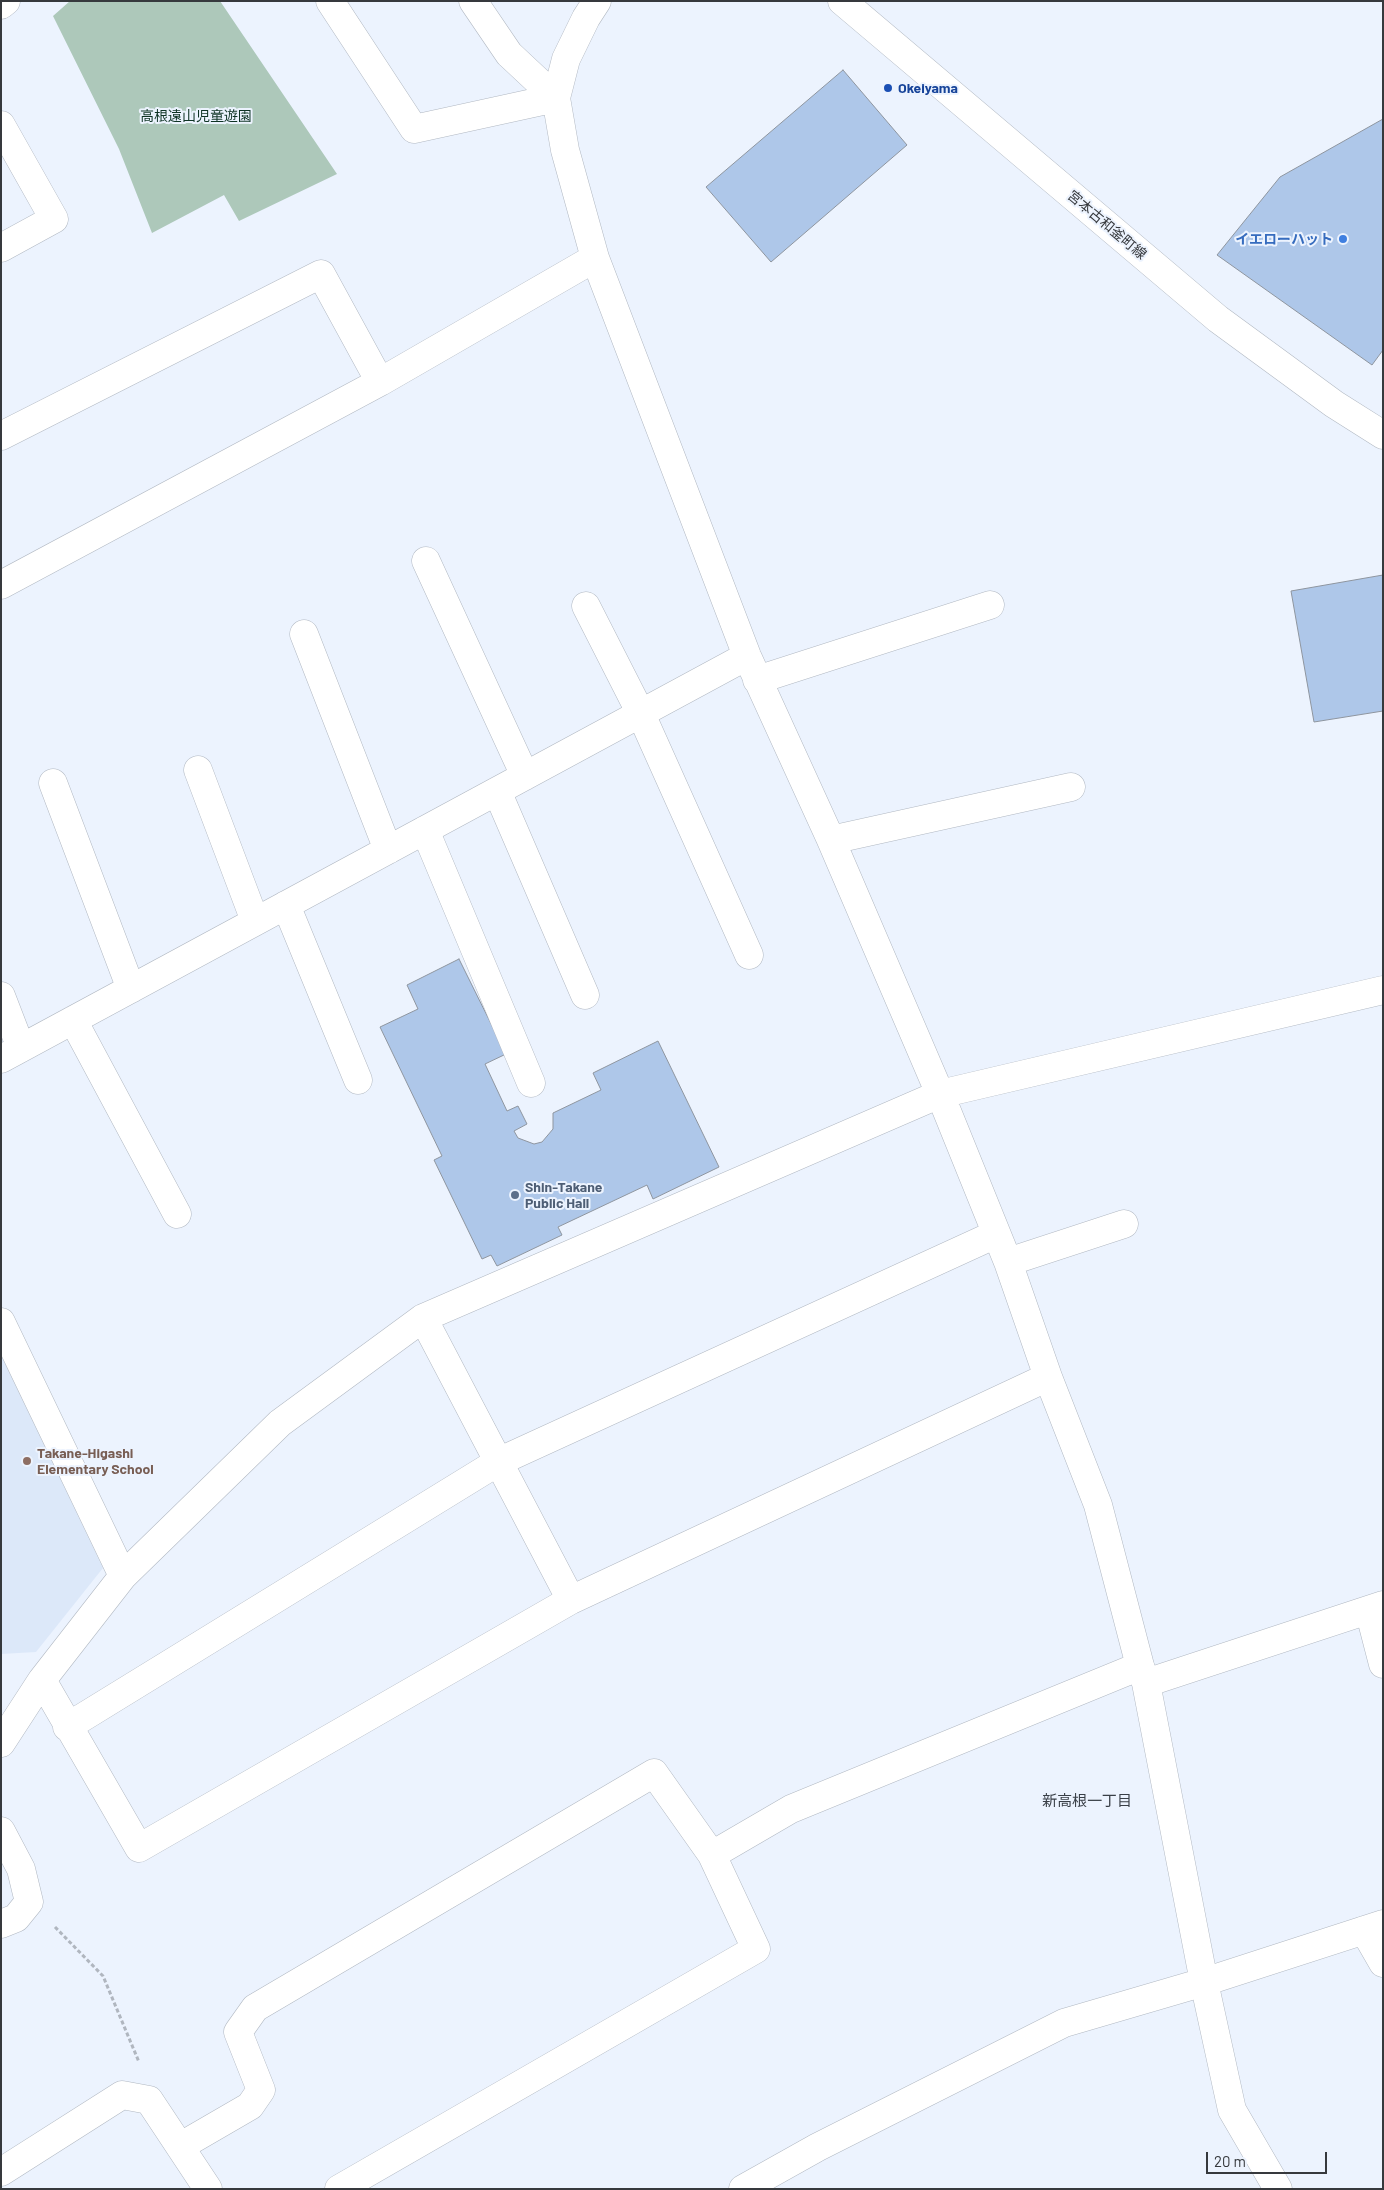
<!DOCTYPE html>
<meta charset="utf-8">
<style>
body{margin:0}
#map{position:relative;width:1384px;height:2190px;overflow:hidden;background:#ecf3fe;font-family:Barlow,sans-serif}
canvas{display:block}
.frame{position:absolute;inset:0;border:2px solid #36393d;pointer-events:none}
.scale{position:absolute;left:1206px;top:2152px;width:121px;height:22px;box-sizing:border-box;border:2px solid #36393d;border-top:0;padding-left:6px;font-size:15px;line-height:18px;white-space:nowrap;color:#36393d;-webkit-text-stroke:4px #ecf3fe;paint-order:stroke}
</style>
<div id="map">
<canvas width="1384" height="2190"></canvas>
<div class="frame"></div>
<div class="scale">20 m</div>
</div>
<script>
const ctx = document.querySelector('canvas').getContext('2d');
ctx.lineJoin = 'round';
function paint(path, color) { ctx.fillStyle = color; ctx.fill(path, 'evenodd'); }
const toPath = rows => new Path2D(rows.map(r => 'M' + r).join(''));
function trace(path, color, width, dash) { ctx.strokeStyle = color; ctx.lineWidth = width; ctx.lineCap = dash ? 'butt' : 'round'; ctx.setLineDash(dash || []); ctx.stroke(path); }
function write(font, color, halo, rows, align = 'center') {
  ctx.font = font + ' Barlow,"Noto Sans JP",sans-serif'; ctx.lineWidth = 4; ctx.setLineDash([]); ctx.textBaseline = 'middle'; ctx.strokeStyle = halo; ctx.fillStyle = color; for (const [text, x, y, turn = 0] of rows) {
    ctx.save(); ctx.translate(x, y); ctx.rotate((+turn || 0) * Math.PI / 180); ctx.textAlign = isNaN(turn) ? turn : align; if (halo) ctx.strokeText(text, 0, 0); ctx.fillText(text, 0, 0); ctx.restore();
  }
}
const built = toPath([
 [1,1355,103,1568,36,1652,1,1654]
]);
const green = toPath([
 [70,1,220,1,337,174,239,221,224,195,152,233,119,149,53,16]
]);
const building = toPath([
 [843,70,907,145,771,262,706,187,843,70],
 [1383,119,1383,350,1372,365,1217,255,1280,177,1383,119],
 [1383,575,1383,711,1314,722,1291,591,1383,575],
 [459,959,506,1054,485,1064,507,1111,518,1106,527,1124,514,1131,518,1138,534,1144,542,1142,553,1129,553,1113,601,1090,593,1073,658,1041,719,1167,653,1199,647,1185,558,1227,562,1235,497,1266,491,1255,482,1259,434,1160,442,1156,380,1027,418,1009,407,985,459,959]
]);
const path = toPath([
 [55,1927,103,1976,139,2062]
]);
const minor = toPath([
 [330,1,414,129,556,98],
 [473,1,509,54,556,98],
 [597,1,586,18,566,59,556,98,565,150,595,258,747,656,831,840,940,1094,1008,1262,1048,1377,1098,1505,1140,1666,1146,1683,1204,1982,1232,2110,1278,2189],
 [842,1,1218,319,1334,404,1383,435],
 [1,5,6,1],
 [1,125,54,219,1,248],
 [1,436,321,274,380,382],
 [426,561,525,776],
 [1,585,380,382,595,258],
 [586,606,641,714,749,955],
 [304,634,388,850],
 [757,680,990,605],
 [198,770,255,921],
 [53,783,131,989],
 [497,791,585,995],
 [425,830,531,1083],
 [831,840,1071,787],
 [286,905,358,1080],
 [1,996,21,1048],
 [73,1020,177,1214],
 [1,1059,747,656],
 [1008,1262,1124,1224],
 [423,1318,571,1600],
 [1,1322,123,1576],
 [1369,1610,1383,1664],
 [42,1680,139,1848,571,1600,1048,1377],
 [1146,1683,1383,1605],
 [67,1727,498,1462,996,1234],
 [1,1743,42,1680,123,1576,280,1423,423,1318,940,1094,1383,990],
 [1,1831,21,1869,29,1902,16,1918,1,1924],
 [1364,1930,1383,1963],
 [181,2146,250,2106,261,2090,238,2032,255,2008,654,1773,712,1855,791,1809,1140,1666],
 [1,2172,122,2095,149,2100,208,2189],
 [339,2189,756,1949,712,1855],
 [743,2189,818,2147,1064,2023,1204,1982,1383,1924]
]);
const markers = [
 [888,88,5,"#1a4fb4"],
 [1343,239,5,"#3f7fe0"],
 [515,1195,5,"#5c6f8a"],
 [27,1461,5,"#8d6e63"]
];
const transitNames = [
 ["Okeiyama",898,88]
];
const parkNames = [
 ["高根遠山児童遊園",196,116]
];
const streetNames = [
 ["宮本古和釜町線",1107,225,40]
];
const shopNames = [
 ["イエローハット",1333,239]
];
const serviceNames = [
 ["Shin-Takane",525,1187],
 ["Public Hall",525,1203]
];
const educationNames = [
 ["Takane-Higashi",37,1453],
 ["Elementary School",37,1469]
];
const neighbourhoodNames = [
 ["新高根一丁目",1087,1801]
];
paint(built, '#dce8f9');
paint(green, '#adc8ba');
paint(building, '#aec7e9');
trace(building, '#8e959f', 1);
trace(minor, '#b1b8c2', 29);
trace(path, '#b0b6bf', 3, [4, 2.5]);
trace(minor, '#fff', 28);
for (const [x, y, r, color] of markers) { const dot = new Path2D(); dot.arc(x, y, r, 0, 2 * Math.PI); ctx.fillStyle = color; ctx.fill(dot); trace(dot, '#ecf3fe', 2); }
write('bold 14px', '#164399', '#ecf3fe', transitNames, 'left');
write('14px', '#0e3324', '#ecf3fe', parkNames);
write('14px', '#36393d', '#ecf3fe', streetNames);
write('bold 14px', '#366cbe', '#ecf3fe', shopNames, 'right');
write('bold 14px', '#4e5e75', '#ecf3fe', serviceNames, 'left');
write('bold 14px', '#785e54', '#ecf3fe', educationNames, 'left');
write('15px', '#393f47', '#ecf3fe', neighbourhoodNames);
</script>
